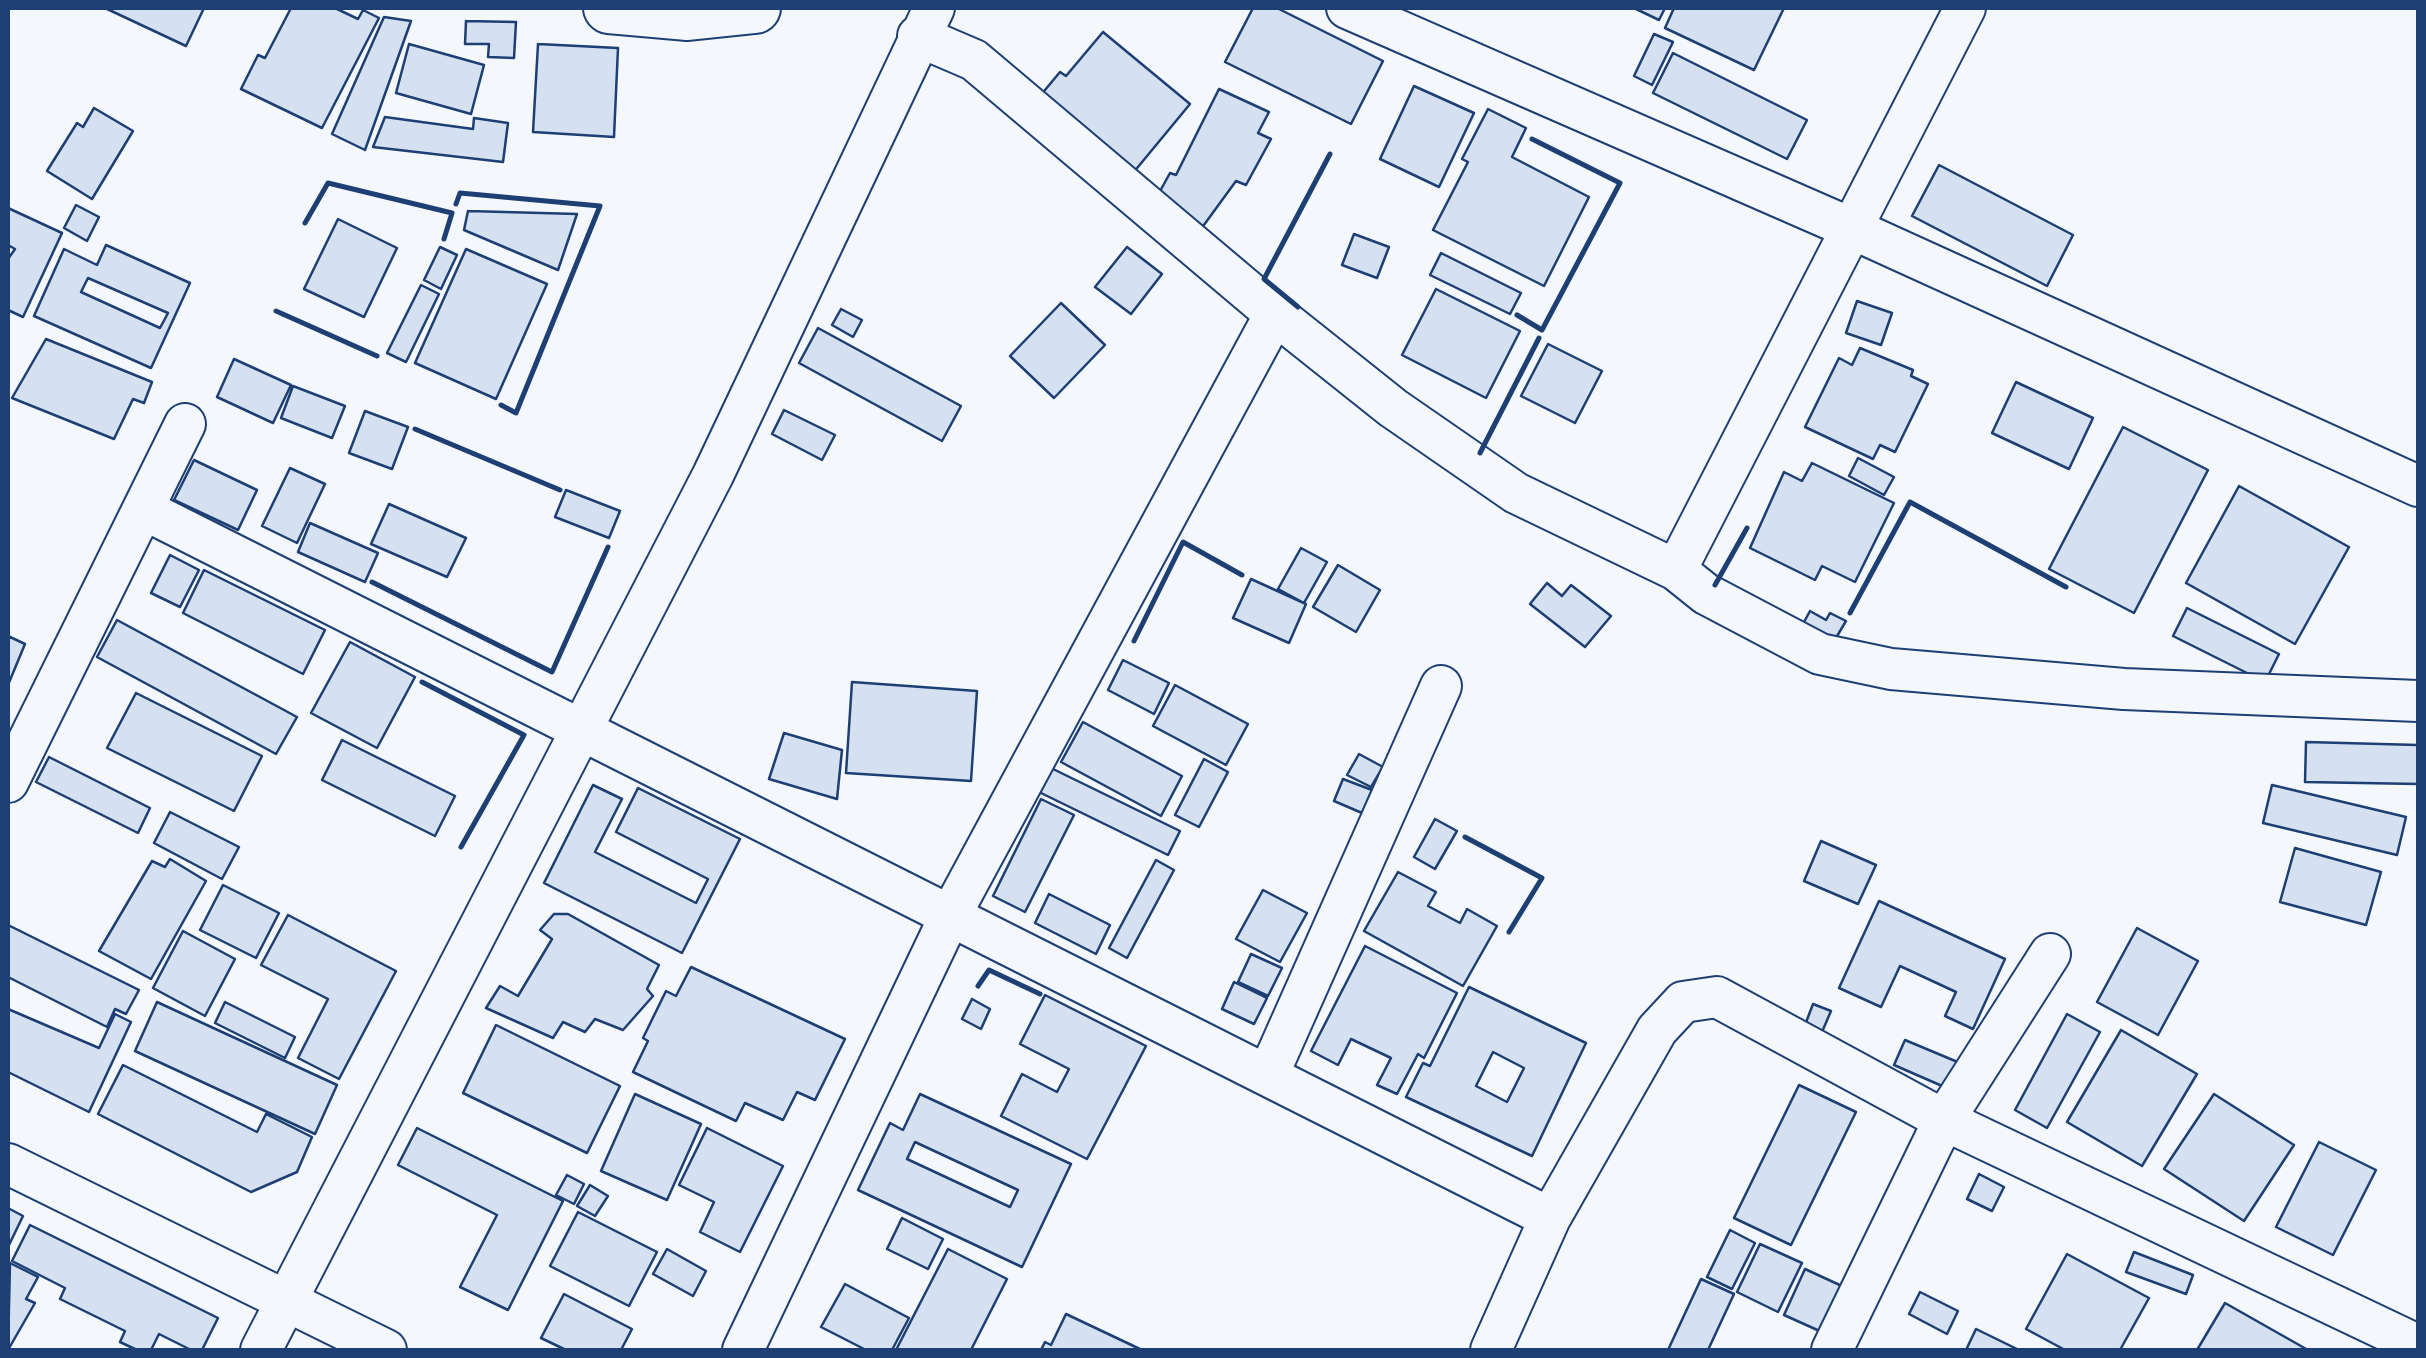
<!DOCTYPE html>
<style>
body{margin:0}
#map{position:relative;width:2426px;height:1358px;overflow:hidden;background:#f4f7fb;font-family:Helvetica,sans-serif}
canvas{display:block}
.frame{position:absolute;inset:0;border:10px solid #1d3f73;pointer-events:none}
</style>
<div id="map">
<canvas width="2426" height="1358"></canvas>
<div class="frame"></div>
</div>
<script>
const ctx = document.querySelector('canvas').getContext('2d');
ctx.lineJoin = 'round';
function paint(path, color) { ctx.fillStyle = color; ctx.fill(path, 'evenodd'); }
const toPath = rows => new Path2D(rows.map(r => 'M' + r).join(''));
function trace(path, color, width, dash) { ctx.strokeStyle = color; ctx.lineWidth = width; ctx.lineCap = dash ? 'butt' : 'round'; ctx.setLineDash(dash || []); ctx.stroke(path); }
const building = toPath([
 [105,8,204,8,186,46,105,8],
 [291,8,335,8,358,19,363,10,379,18,322,128,241,89,258,55,265,58,291,8],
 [1253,8,1277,8,1383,61,1351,124,1225,62,1253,8],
 [1634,8,1665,8,1659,20,1634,8],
 [1674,8,1784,8,1754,70,1665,28,1674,8],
 [384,17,411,21,365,150,332,134,384,17],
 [466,21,516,22,514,58,488,57,489,44,465,44,466,21],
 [1103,32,1190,104,1133,173,1040,96,1060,72,1066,76,1103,32],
 [1654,34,1673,42,1652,85,1634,76,1654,34],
 [409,44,484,65,471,114,396,93,409,44],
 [538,44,618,48,614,137,533,132,538,44],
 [1673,53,1807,120,1787,159,1653,93,1673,53],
 [1414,86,1474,113,1439,187,1380,159,1414,86],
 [1219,89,1269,112,1258,133,1271,139,1246,185,1236,181,1201,229,1159,193,1170,173,1176,175,1219,89],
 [94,108,133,131,92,199,47,171,77,123,83,127,94,108],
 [1488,109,1526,128,1512,157,1589,197,1544,286,1433,230,1468,162,1462,159,1488,109],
 [385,117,473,129,474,118,508,123,503,162,373,147,385,117],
 [1939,165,2073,235,2047,286,1912,216,1939,165],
 [76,205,99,217,87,241,64,228,76,205],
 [8,208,62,233,23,317,8,310,8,259,15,249,8,245,8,208],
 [468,211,577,214,558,270,464,230,468,211],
 [338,219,397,248,364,317,304,289,338,219],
 [1354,234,1389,247,1377,278,1342,265,1354,234],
 [106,245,190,283,151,368,34,316,64,249,97,265,106,245],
 [88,278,168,313,160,328,81,292,88,278],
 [440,247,457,255,441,289,424,280,440,247],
 [1127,247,1162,274,1131,314,1095,287,1127,247],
 [466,249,547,284,496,399,415,363,466,249],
 [1441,253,1521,293,1510,314,1430,275,1441,253],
 [421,285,439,294,406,362,387,353,421,285],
 [1436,289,1520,331,1486,398,1402,355,1436,289],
 [1857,301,1892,313,1881,345,1846,333,1857,301],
 [1061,303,1105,345,1054,398,1010,356,1061,303],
 [841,309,862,320,853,337,832,325,841,309],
 [818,328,961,406,942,441,799,363,818,328],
 [46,339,152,382,144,403,133,399,114,439,12,398,46,339],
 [1548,344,1602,371,1575,423,1521,396,1548,344],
 [1860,348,1913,370,1911,376,1928,384,1895,452,1880,445,1873,459,1805,427,1839,358,1852,365,1860,348],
 [234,359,291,385,273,423,217,397,234,359],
 [2016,382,2093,418,2069,469,1992,433,2016,382],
 [293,386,345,406,332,438,281,418,293,386],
 [784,410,835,435,822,460,772,434,784,410],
 [365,411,408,427,392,469,349,453,365,411],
 [2123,427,2208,470,2134,613,2049,569,2123,427],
 [1858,458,1894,477,1884,495,1849,476,1858,458],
 [194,460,257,490,238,530,174,500,194,460],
 [1812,463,1894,503,1855,582,1822,566,1815,580,1750,548,1784,472,1802,481,1812,463],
 [290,468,325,484,297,543,262,526,290,468],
 [2239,486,2349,547,2295,644,2186,583,2239,486],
 [566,490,620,511,609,538,555,517,566,490],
 [389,504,466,538,447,577,371,544,389,504],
 [310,523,378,553,365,582,298,552,310,523],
 [1301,548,1327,562,1304,603,1278,589,1301,548],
 [170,555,199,570,180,607,151,593,170,555],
 [1338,565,1380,590,1356,632,1313,607,1338,565],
 [204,570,325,630,303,674,183,613,204,570],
 [1251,579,1306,604,1289,643,1233,618,1251,579],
 [1547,583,1562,596,1571,585,1611,616,1585,647,1530,604,1547,583],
 [2187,608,2279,654,2265,682,2173,636,2187,608],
 [1810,611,1826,620,1830,613,1846,621,1827,653,1797,635,1810,611],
 [117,620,297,717,276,754,97,657,117,620],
 [8,636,25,644,8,685,8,636],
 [350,642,415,677,377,748,311,713,350,642],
 [1123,660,1169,683,1154,714,1108,690,1123,660],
 [852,682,977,691,971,781,846,773,852,682],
 [1175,685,1248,724,1226,765,1153,726,1175,685],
 [136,693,262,756,234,811,107,748,136,693],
 [1083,722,1182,776,1161,816,1061,762,1083,722],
 [784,733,842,750,837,799,769,779,784,733],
 [342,740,455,796,435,836,322,780,342,740],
 [2306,742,2418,745,2418,784,2305,782,2306,742],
 [1359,754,1383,767,1371,787,1347,775,1359,754],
 [49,757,150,808,138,833,36,782,49,757],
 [1204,759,1228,772,1199,827,1175,815,1204,759],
 [1051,768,1180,831,1168,855,1039,792,1051,768],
 [1343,779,1372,790,1362,813,1334,801,1343,779],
 [593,785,622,799,595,852,696,903,708,879,616,832,638,788,740,839,682,953,544,883,593,785],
 [2272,785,2406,817,2397,855,2263,823,2272,785],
 [1041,799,1074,815,1025,912,993,896,1041,799],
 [170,812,239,847,222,879,154,843,170,812],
 [1435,819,1457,831,1435,869,1414,857,1435,819],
 [1821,841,1876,865,1858,904,1804,881,1821,841],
 [2295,848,2381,872,2366,925,2280,902,2295,848],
 [170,859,206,881,151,979,99,951,152,861,165,867,170,859],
 [1156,860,1174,870,1127,958,1109,948,1156,860],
 [1398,872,1436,892,1428,906,1460,923,1467,909,1497,926,1463,986,1364,931,1398,872],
 [223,885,279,913,256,958,200,930,223,885],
 [1263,890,1307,913,1280,962,1236,939,1263,890],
 [1049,894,1110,925,1096,954,1035,923,1049,894],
 [1879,901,2005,959,1973,1029,1945,1016,1956,992,1900,966,1881,1007,1839,988,1879,901],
 [554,914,568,914,659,965,647,989,653,996,623,1030,595,1019,585,1032,563,1022,553,1038,486,1008,500,986,518,996,552,939,540,930,554,914],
 [288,915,396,971,339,1079,298,1058,328,999,261,965,288,915],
 [8,925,139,990,126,1014,115,1009,107,1027,8,977,8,925],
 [2137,928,2198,961,2158,1035,2097,1002,2137,928],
 [183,931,235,959,205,1016,153,988,183,931],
 [1365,946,1457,993,1424,1058,1418,1054,1397,1094,1377,1085,1391,1058,1351,1039,1338,1065,1311,1051,1365,946],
 [1251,954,1282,968,1268,996,1238,982,1251,954],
 [691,967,845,1039,815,1100,797,1092,783,1120,745,1103,736,1121,633,1072,648,1041,643,1038,666,991,676,996,691,967],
 [1234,982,1267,998,1254,1024,1222,1009,1234,982],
 [1469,987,1586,1043,1532,1156,1406,1097,1423,1063,1430,1066,1469,987],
 [1493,1052,1524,1068,1507,1102,1476,1086,1493,1052],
 [1045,995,1146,1046,1087,1159,1001,1116,1022,1074,1057,1092,1069,1069,1020,1044,1045,995],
 [972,999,990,1009,981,1029,962,1019,972,999],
 [157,1002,337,1085,315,1134,135,1051,157,1002],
 [225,1002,295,1037,285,1058,215,1023,225,1002],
 [1813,1004,1831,1011,1822,1032,1805,1025,1813,1004],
 [8,1009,99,1048,115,1014,131,1022,89,1112,8,1072,8,1009],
 [2067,1014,2100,1032,2047,1128,2015,1110,2067,1014],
 [496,1025,620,1086,587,1153,463,1093,496,1025],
 [2121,1030,2197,1074,2142,1166,2067,1122,2121,1030],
 [1905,1040,1960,1063,1949,1089,1894,1065,1905,1040],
 [123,1065,257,1132,266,1114,312,1137,297,1172,251,1192,98,1114,123,1065],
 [1799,1085,1856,1112,1791,1245,1734,1218,1799,1085],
 [635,1094,701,1124,667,1200,601,1171,635,1094],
 [920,1094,1071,1164,1022,1267,858,1190,890,1123,903,1130,920,1094],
 [915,1142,1018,1190,1010,1207,907,1159,915,1142],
 [2214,1094,2294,1145,2244,1221,2164,1169,2214,1094],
 [417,1128,563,1201,508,1310,460,1287,497,1215,398,1165,417,1128],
 [707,1128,783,1166,740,1252,700,1232,714,1202,679,1185,707,1128],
 [2319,1142,2376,1170,2333,1255,2276,1227,2319,1142],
 [1979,1174,2004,1187,1992,1211,1967,1199,1979,1174],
 [567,1175,584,1184,574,1204,556,1195,567,1175],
 [590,1185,608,1196,595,1216,577,1206,590,1185],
 [8,1208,23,1216,8,1247,8,1208],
 [578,1212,657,1252,629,1306,550,1266,578,1212],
 [902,1218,943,1239,928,1269,887,1249,902,1218],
 [30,1225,218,1318,202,1350,191,1350,159,1334,151,1350,137,1350,120,1342,125,1331,60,1299,65,1288,12,1261,30,1225],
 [1730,1230,1755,1243,1732,1289,1707,1277,1730,1230],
 [1760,1244,1802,1263,1778,1312,1737,1292,1760,1244],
 [667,1249,706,1271,693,1296,653,1274,667,1249],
 [948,1249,1007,1279,971,1350,896,1350,948,1249],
 [2134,1252,2193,1275,2186,1294,2126,1272,2134,1252],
 [2067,1254,2149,1298,2120,1350,2065,1350,2026,1329,2067,1254],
 [10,1263,38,1277,26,1299,35,1303,8,1350,10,1263],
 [1805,1269,1844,1287,1824,1333,1784,1315,1805,1269],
 [1701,1279,1734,1294,1708,1350,1668,1350,1701,1279],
 [845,1284,909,1318,892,1350,866,1350,821,1327,845,1284],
 [1920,1292,1958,1311,1947,1334,1909,1314,1920,1292],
 [564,1294,632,1329,621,1350,566,1350,541,1338,564,1294],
 [2225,1303,2308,1350,2197,1350,2225,1303],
 [1066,1314,1142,1350,1041,1350,1045,1342,1051,1345,1066,1314],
 [1976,1329,2019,1350,1966,1350,1976,1329]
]);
const minor = toPath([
 [1347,8,1855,230,2418,486],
 [918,36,974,60,1275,314,1393,408,1516,493,1676,570,1706,594,1820,654,1891,669,2124,689,2418,701],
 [143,509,1550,1218],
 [1676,570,1965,8],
 [8,782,185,424],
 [1268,1075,1441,686],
 [8,1164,386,1350],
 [261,1350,713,475,934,8],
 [743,1350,950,916,1275,314],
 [1491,1350,1550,1218,1657,1030,1683,1002,1717,997,1944,1120,2407,1340],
 [1832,1350,1944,1120,2050,954]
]);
const tertiary = toPath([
 [609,8,688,15,755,8]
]);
const wall = toPath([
 [456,204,460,193,600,206,516,413,501,405],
 [305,223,328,183,452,213,444,239],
 [1298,307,1264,279,1330,154],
 [276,311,377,356],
 [1517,315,1542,330,1620,183,1532,139],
 [415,429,560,490],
 [1480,453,1539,338],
 [372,582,552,672,608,547],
 [1715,585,1747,528],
 [1850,613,1910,502,2066,587],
 [1134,641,1183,542,1242,575],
 [422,682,524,735,461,847],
 [1465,837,1542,878,1509,932],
 [978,986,989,970,1040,994]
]);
paint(building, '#d5e0f0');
trace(building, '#1d3f73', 2.5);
trace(minor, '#1d3f73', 44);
trace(tertiary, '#1d3f73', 54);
trace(minor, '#f4f7fb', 40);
trace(tertiary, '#f4f7fb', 50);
trace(wall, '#1d3f73', 5);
</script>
